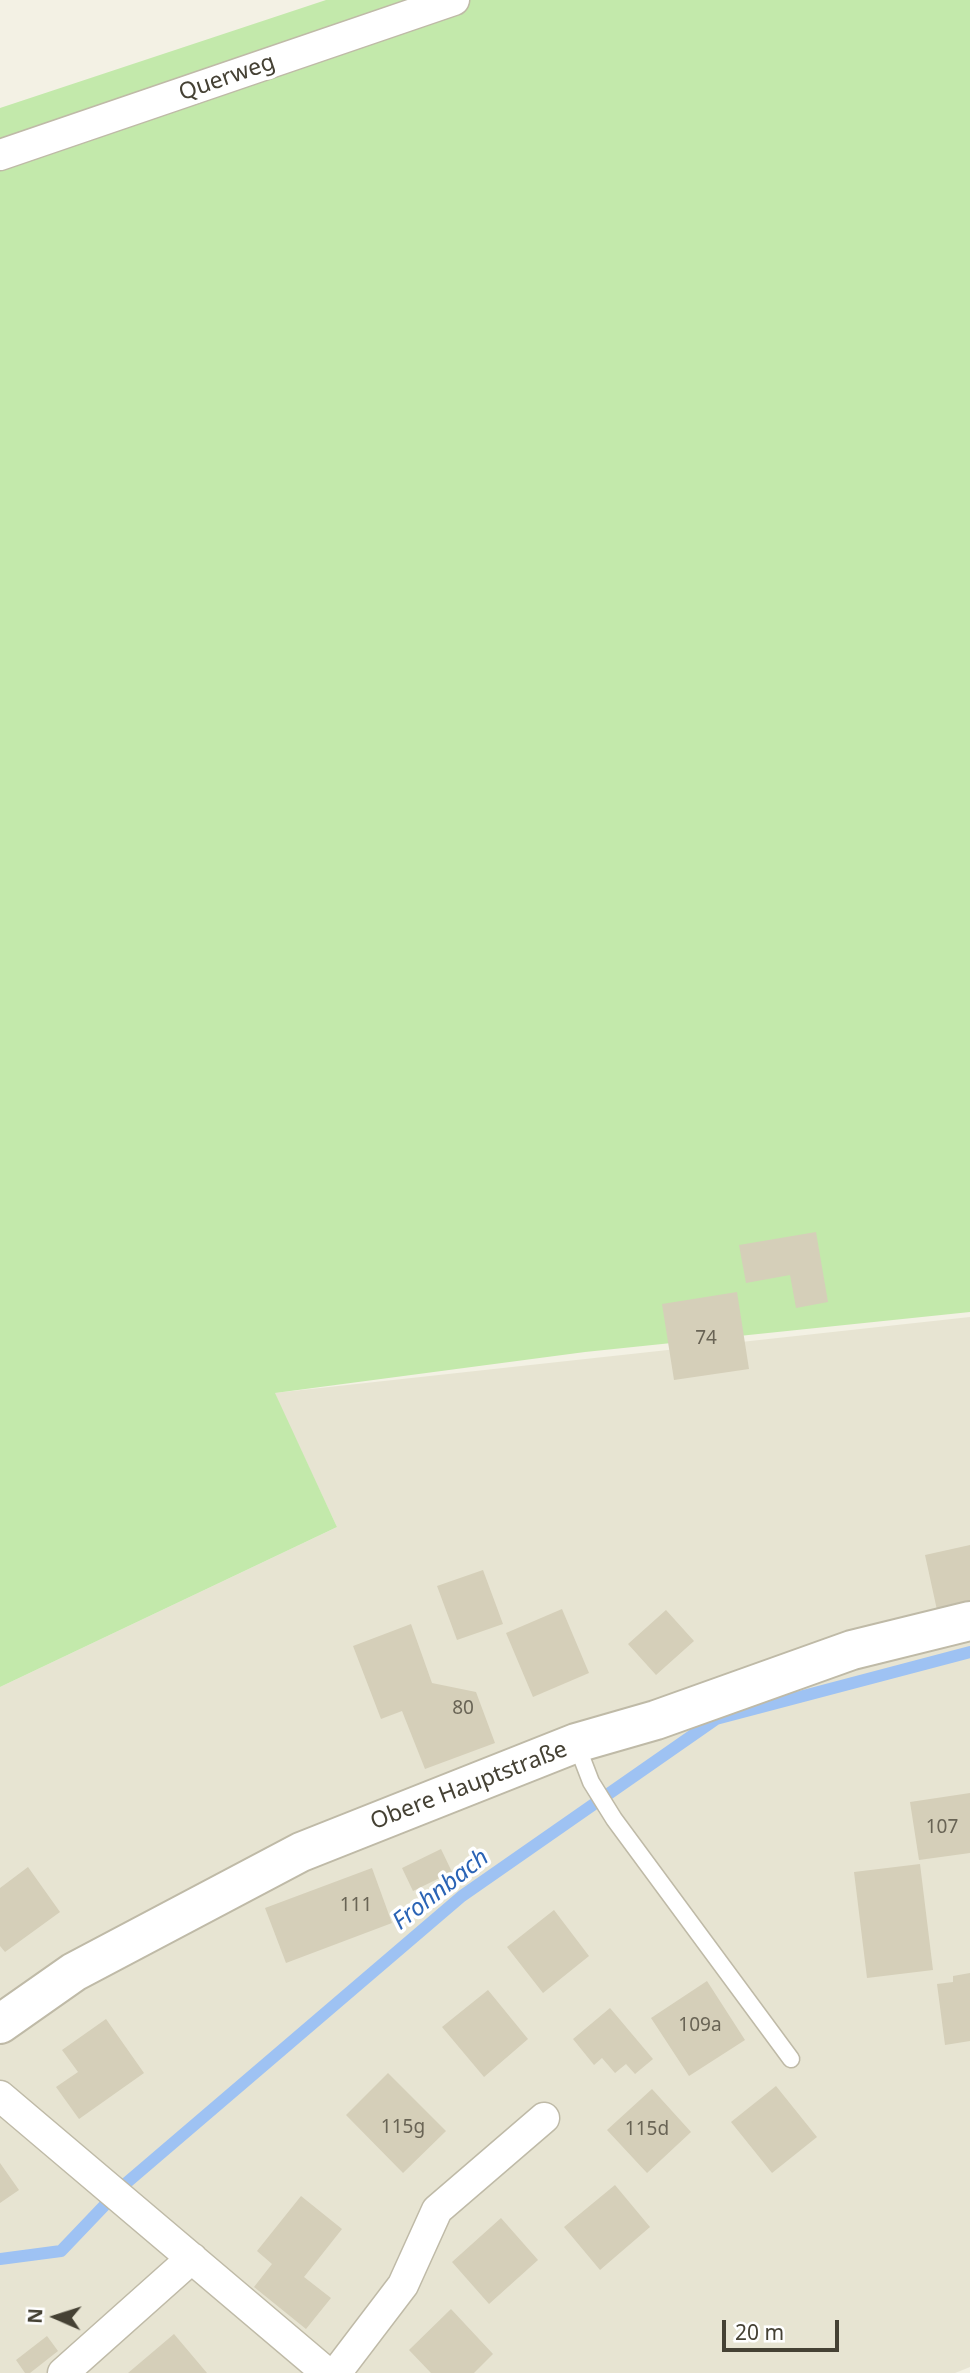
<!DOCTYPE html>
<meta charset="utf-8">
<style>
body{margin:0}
#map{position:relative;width:970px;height:2373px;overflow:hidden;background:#f3f1e4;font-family:"Noto Sans",sans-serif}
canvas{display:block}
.north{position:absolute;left:21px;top:2282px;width:70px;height:70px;-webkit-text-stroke:5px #fff;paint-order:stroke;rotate:273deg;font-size:19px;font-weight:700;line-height:28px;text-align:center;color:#454134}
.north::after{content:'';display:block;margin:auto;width:24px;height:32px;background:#454134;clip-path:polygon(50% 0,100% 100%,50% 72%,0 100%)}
.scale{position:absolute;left:722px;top:2320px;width:117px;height:32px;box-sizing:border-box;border:4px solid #454134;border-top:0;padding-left:9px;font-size:21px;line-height:24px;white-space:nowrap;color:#454134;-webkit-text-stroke:5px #fff;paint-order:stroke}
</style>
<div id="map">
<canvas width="970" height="2373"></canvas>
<div class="north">N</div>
<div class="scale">20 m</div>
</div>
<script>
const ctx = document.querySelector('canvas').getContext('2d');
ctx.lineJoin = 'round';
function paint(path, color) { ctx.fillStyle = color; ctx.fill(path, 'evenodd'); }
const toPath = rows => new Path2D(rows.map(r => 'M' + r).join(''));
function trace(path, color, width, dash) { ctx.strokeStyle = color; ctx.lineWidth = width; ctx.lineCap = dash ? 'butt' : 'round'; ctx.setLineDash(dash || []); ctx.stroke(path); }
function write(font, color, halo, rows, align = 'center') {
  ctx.font = font + ' "Noto Sans",sans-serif'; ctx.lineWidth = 7; ctx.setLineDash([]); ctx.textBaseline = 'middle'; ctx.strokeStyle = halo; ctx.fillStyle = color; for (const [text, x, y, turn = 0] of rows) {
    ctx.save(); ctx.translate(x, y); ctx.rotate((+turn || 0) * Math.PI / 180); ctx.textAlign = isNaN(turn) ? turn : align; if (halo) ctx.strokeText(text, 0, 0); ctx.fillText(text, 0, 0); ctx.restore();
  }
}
const residential = toPath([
 [970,1317,970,2367,955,2373,0,2373,0,1687,337,1527,274,1393]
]);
const green = toPath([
 [326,0,970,0,970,1312,585,1352,275,1393,337,1527,0,1687,0,108]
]);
const stream = toPath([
 [0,2259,61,2251,124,2185,462,1896,716,1719,970,1652]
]);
const building = toPath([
 [816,1232,828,1302,796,1308,790,1275,746,1283,739,1245],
 [737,1292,749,1369,674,1380,662,1304],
 [970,1545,970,1603,937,1610,925,1555],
 [483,1570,503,1624,457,1640,437,1586],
 [562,1609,589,1673,533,1697,506,1633],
 [666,1610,694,1641,656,1675,628,1644],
 [411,1624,432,1683,476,1692,495,1743,425,1769,402,1711,381,1719,353,1646],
 [970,1793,970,1853,919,1860,910,1802],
 [441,1849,452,1872,413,1891,402,1868],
 [920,1864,933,1970,867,1978,854,1872],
 [28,1867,60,1912,5,1952,0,1946,0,1888],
 [372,1868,392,1923,286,1963,265,1908],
 [554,1910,589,1956,543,1993,507,1947],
 [970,1973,970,2041,945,2045,937,1984,953,1982,953,1976],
 [707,1981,745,2040,689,2076,651,2018],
 [488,1990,528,2039,484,2077,442,2027],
 [610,2008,653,2059,635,2074,626,2064,615,2073,602,2058,594,2065,573,2039],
 [106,2019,144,2073,79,2119,56,2087,78,2072,62,2050],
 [388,2073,446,2131,403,2173,346,2115],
 [776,2086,817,2137,772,2173,731,2122],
 [652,2089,691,2132,647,2173,607,2130],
 [0,2163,19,2190,0,2203],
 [615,2185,650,2227,600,2270,564,2227],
 [301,2196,342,2229,304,2277,331,2298,306,2329,254,2287,272,2264,257,2251],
 [501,2218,538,2260,489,2304,452,2262],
 [451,2309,493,2354,474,2373,431,2373,409,2350],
 [174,2334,207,2373,128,2373],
 [47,2336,58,2351,30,2373,25,2373,16,2360]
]);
const service = toPath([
 [576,1743,591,1782,614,1819,791,2059]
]);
const minor = toPath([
 [0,155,454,0],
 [0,2096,327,2373],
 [63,2373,192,2258],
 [336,2373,403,2285,437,2210,544,2118]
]);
const tertiary = toPath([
 [0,2024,74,1972,301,1852,576,1743,656,1720,852,1650,970,1621]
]);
const numberNames = [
 ["74",706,1339],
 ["80",463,1709],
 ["107",942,1828],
 ["111",356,1906],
 ["109a",700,2026],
 ["115g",403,2128],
 ["115d",647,2130]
];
const streetNames = [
 ["Querweg",227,78,-19],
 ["Obere Hauptstraße",469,1786,-21]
];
const waterNames = [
 ["Frohnbach",441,1890,-38]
];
paint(residential, '#e7e4d2');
paint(green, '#c3e9ab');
trace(stream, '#9ec2f3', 12);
paint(building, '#d5cfb9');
trace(service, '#bfbaa7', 19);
trace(minor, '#bfbaa7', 33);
trace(tertiary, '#bfbaa7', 42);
trace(service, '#fff', 16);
trace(minor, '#fff', 30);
trace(tertiary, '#fff', 38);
write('19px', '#696455', null, numberNames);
write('23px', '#454134', '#fff', streetNames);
write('italic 24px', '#2a63b5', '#fff', waterNames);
</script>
